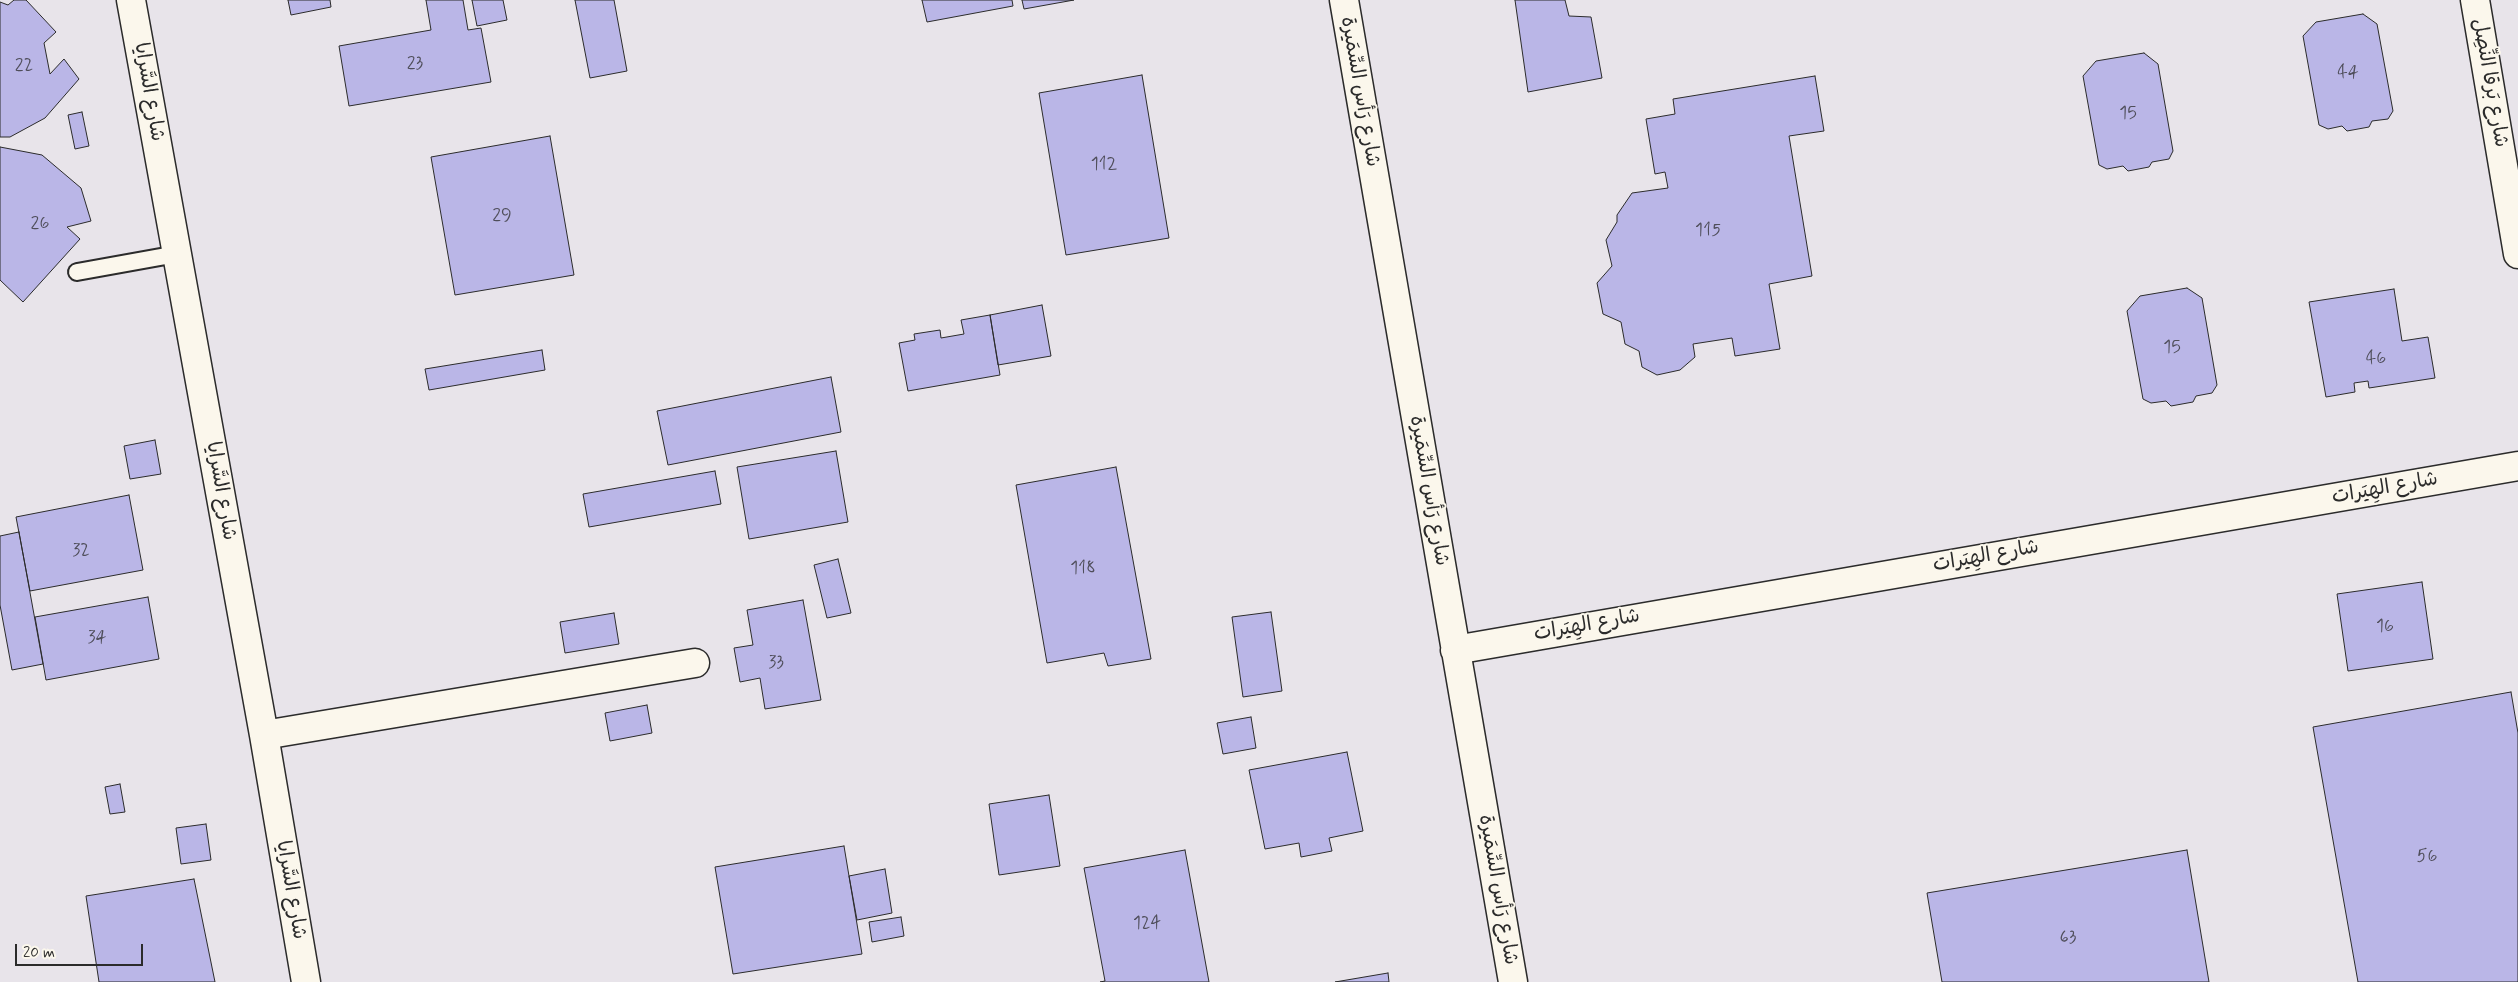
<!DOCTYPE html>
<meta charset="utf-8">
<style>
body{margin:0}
#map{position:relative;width:2518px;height:982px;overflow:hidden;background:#e8e4ea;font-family:Mynerve,sans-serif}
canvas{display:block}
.scale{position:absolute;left:15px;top:944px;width:128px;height:22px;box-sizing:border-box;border:2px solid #2b2b2b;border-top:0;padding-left:6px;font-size:15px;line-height:18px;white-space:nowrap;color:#2b2b2b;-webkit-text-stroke:4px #fbf7ec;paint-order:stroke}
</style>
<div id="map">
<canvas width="2518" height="982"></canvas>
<div class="scale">20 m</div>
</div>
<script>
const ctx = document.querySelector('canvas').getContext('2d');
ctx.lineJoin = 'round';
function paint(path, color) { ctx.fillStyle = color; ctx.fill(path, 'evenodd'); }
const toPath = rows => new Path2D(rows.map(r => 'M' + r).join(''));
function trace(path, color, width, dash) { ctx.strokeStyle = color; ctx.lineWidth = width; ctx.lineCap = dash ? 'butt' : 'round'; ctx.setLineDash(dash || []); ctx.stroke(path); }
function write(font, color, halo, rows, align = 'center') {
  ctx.font = font + ' Mynerve,"Playpen Sans Arabic",sans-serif'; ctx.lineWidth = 4; ctx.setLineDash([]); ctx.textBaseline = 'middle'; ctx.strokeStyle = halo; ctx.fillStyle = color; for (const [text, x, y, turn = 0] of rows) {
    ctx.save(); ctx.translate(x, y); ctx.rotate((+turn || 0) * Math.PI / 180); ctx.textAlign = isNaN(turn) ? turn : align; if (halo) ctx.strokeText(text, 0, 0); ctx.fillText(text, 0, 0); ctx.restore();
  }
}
const building = toPath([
 [14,0,26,0,56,32,44,43,50,74,64,59,79,79,45,118,10,137,0,137,0,2,8,5,14,0],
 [288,0,330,0,331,7,291,15,288,0],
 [426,0,463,0,468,30,481,28,491,82,349,106,339,46,431,30,426,0],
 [472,0,503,0,507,20,477,26,472,0],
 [575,0,614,0,627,71,590,78,575,0],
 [922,0,1012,0,1013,6,927,22,922,0],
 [1022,0,1074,0,1024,9,1022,0],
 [1515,0,1565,0,1569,16,1591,17,1602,78,1528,92,1515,0],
 [2363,14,2377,24,2393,111,2388,119,2372,121,2369,127,2347,131,2342,126,2328,129,2319,125,2303,36,2316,22,2363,14],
 [2144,53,2158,64,2173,151,2169,159,2152,162,2149,167,2128,171,2123,166,2107,169,2099,165,2083,76,2096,61,2144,53],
 [1142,75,1169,238,1066,255,1039,93,1142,75],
 [1815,76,1824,131,1789,136,1812,276,1769,284,1780,349,1735,356,1732,338,1693,344,1695,357,1680,370,1657,375,1642,367,1639,351,1625,344,1621,322,1603,314,1597,283,1612,266,1606,240,1617,222,1617,215,1632,193,1668,188,1665,172,1655,174,1646,119,1675,114,1673,99,1815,76],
 [82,112,89,146,75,149,68,115,82,112],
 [550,136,574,275,455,295,431,157,550,136],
 [0,147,42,155,81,188,91,221,67,227,80,239,23,302,0,280,0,147],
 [2187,288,2202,298,2217,385,2212,393,2196,396,2193,402,2171,406,2166,401,2151,403,2143,399,2127,311,2140,296,2187,288],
 [2394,289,2402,341,2428,337,2435,378,2369,388,2368,381,2354,383,2355,392,2326,397,2309,302,2394,289],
 [1042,305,1051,356,998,365,990,315,1042,305],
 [990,315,1000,375,908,391,899,343,915,340,914,334,940,330,941,338,964,334,961,320,990,315],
 [542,350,545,370,429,390,425,369,542,350],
 [831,377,841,432,668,465,657,411,831,377],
 [155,440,161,474,130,479,124,446,155,440],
 [836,451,848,522,749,539,737,467,836,451],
 [1116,467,1151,659,1108,666,1104,653,1047,663,1016,485,1116,467],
 [715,471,721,504,589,527,583,494,715,471],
 [129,495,143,570,30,591,16,517,129,495],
 [19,532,43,664,12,670,0,605,0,536,19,532],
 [838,559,851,613,827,618,814,565,838,559],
 [2422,582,2433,659,2348,671,2337,594,2422,582],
 [148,597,159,659,46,680,35,617,148,597],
 [803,600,821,700,765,709,760,678,740,682,734,648,753,645,747,610,803,600],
 [1271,612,1282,691,1243,697,1232,617,1271,612],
 [614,613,619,644,565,653,560,622,614,613],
 [2511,692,2518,733,2518,982,2358,982,2313,727,2511,692],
 [647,705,652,733,610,741,605,713,647,705],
 [1251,717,1256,748,1223,754,1217,723,1251,717],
 [1347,752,1363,831,1329,838,1332,851,1301,857,1299,843,1265,849,1249,770,1347,752],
 [120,784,125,812,110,814,105,787,120,784],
 [1049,795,1060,866,999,875,989,804,1049,795],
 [206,824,211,860,181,864,176,828,206,824],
 [844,846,862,954,733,974,715,867,844,846],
 [1185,850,1209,982,1100,982,1105,981,1084,868,1185,850],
 [2187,850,2209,982,1942,982,1927,893,2187,850],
 [885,869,892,913,857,920,849,876,885,869],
 [194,879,215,982,99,982,86,896,194,879],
 [901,917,904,936,872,942,869,922,901,917],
 [1388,973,1389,982,1335,982,1388,973]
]);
const service = toPath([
 [77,272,177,254]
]);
const minor = toPath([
 [131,0,264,735,306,982],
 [1344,0,1513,982],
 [2475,0,2518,254],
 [1455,650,2518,466],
 [264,735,695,663]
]);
const numberNames = [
 ["23",415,64],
 ["22",24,66],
 ["44",2348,73],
 ["15",2128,114],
 ["112",1104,165],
 ["29",502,216],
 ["26",40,224],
 ["115",1708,231],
 ["15",2172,348],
 ["46",2376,359],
 ["32",81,551],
 ["118",1083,569],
 ["16",2385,627],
 ["34",97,638],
 ["33",776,663],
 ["56",2427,857],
 ["124",1147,924],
 ["63",2068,938]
];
const streetNames = [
 ["شارع بَرقا النِّصِل",2489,83,80],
 ["شارع السَّرايا",148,92,80],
 ["شارع رَأس السِّمَيرة",1359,92,80],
 ["شارع الهِيَرات",2385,489,-10],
 ["شارع السَّرايا",220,491,80],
 ["شارع رَأس السِّمَيرة",1428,491,80],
 ["شارع الهِيَرات",1986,557,-10],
 ["شارع الهِيَرات",1587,626,-10],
 ["شارع السَّرايا",290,890,80],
 ["شارع رَأس السِّمَيرة",1497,890,80]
];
paint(building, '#bab6e7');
trace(building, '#2b2b2b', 1);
trace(service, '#2b2b2b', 20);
trace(minor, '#2b2b2b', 31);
trace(service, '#fbf7ec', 16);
trace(minor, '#fbf7ec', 28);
write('18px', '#4f4e5a', null, numberNames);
write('20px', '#2b2b2b', '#fbf7ec', streetNames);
</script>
